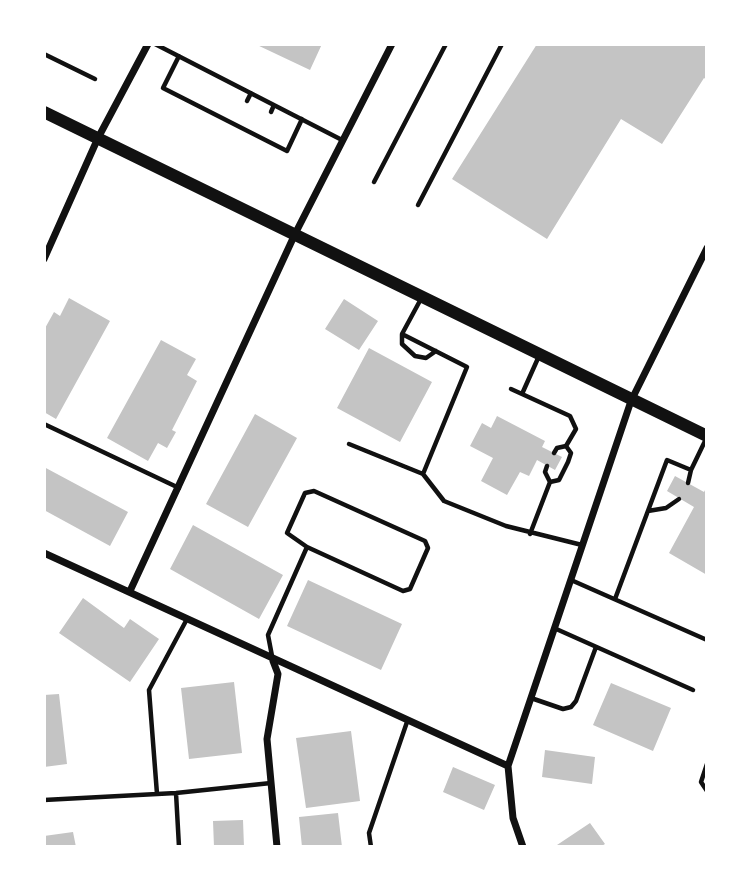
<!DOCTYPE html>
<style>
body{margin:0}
#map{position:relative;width:751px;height:891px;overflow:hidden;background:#fff;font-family:Karla,sans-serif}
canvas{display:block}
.frame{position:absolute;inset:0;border:46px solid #fff;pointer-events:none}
</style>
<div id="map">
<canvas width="751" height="891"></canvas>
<div class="frame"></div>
</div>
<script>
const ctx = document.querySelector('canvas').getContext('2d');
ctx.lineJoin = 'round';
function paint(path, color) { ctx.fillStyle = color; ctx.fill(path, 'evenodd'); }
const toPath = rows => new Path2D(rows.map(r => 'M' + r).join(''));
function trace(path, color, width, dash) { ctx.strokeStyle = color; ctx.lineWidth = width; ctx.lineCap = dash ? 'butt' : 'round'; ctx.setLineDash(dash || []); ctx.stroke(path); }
const building = toPath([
 [255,44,322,44,310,70],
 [537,44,707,44,707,80,704,78,662,144,621,119,547,239,452,179],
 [69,298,110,321,56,419,44,412,44,330,54,312,60,316],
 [344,299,378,321,359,350,325,329],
 [161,340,196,359,187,375,197,381,172,430,176,432,167,448,158,443,148,461,107,438],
 [369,348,432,382,400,442,337,408],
 [255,414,297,438,248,527,206,504],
 [497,416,545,441,542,447,562,457,555,470,537,460,529,476,520,472,507,495,481,481,493,458,470,446,482,423,491,428],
 [44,467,128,512,110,546,44,510],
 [675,476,704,492,707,486,707,575,669,553,694,507,667,491],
 [193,525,283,575,259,619,170,569],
 [308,580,402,624,381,670,287,626],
 [83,598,124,628,130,619,159,639,130,682,59,633],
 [234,682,242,753,189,759,181,688],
 [611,683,671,708,653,751,593,725],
 [59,694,67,764,44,767,44,695],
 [351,731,360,801,306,808,296,738],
 [545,750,595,757,592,784,542,777],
 [453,767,495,785,484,810,443,792],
 [338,813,342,847,302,847,299,817],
 [243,820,244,847,214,847,213,821],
 [590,823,605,844,600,847,554,847],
 [73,832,76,847,44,847,44,836]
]);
const service = toPath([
 [155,44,342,140],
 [44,54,95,79],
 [179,56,163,88,287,151,302,119],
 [247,101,251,93],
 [271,112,274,105],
 [374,182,446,44],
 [418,205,502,44],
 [402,334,402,344,415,356,426,358,436,351],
 [511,389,522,394],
 [44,424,179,488],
 [349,444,423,474,467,367,402,334,422,297],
 [554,453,557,448,566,446],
 [547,466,545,472,550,482],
 [423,474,444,501,506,526,582,545],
 [688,483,691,470],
 [648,511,666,508,679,499],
 [530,534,550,482,559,480,568,462,571,453,566,446,576,429,570,416,522,394,539,356],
 [571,580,707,640],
 [615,599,667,460,691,470,706,439],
 [554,628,693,690],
 [272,656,268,635,307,547,403,591,410,589,428,548,425,541,314,491,305,493,287,533,307,547],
 [531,698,563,709,571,707,576,701,596,647],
 [707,764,701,782,707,791],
 [176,793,179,847],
 [157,794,149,690,187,619],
 [44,800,176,793,271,783],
 [371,847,369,833,407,722]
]);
const minor = toPath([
 [44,259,98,138,148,44],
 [44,553,508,766],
 [130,591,295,234,392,44],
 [273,661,278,674,267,739,277,847],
 [523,847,513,818,508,766,631,401,707,248]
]);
const secondary = toPath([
 [44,112,707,436]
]);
paint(building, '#c4c4c4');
trace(service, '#111', 4.5);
trace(minor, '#111', 7);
trace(secondary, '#111', 12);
</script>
